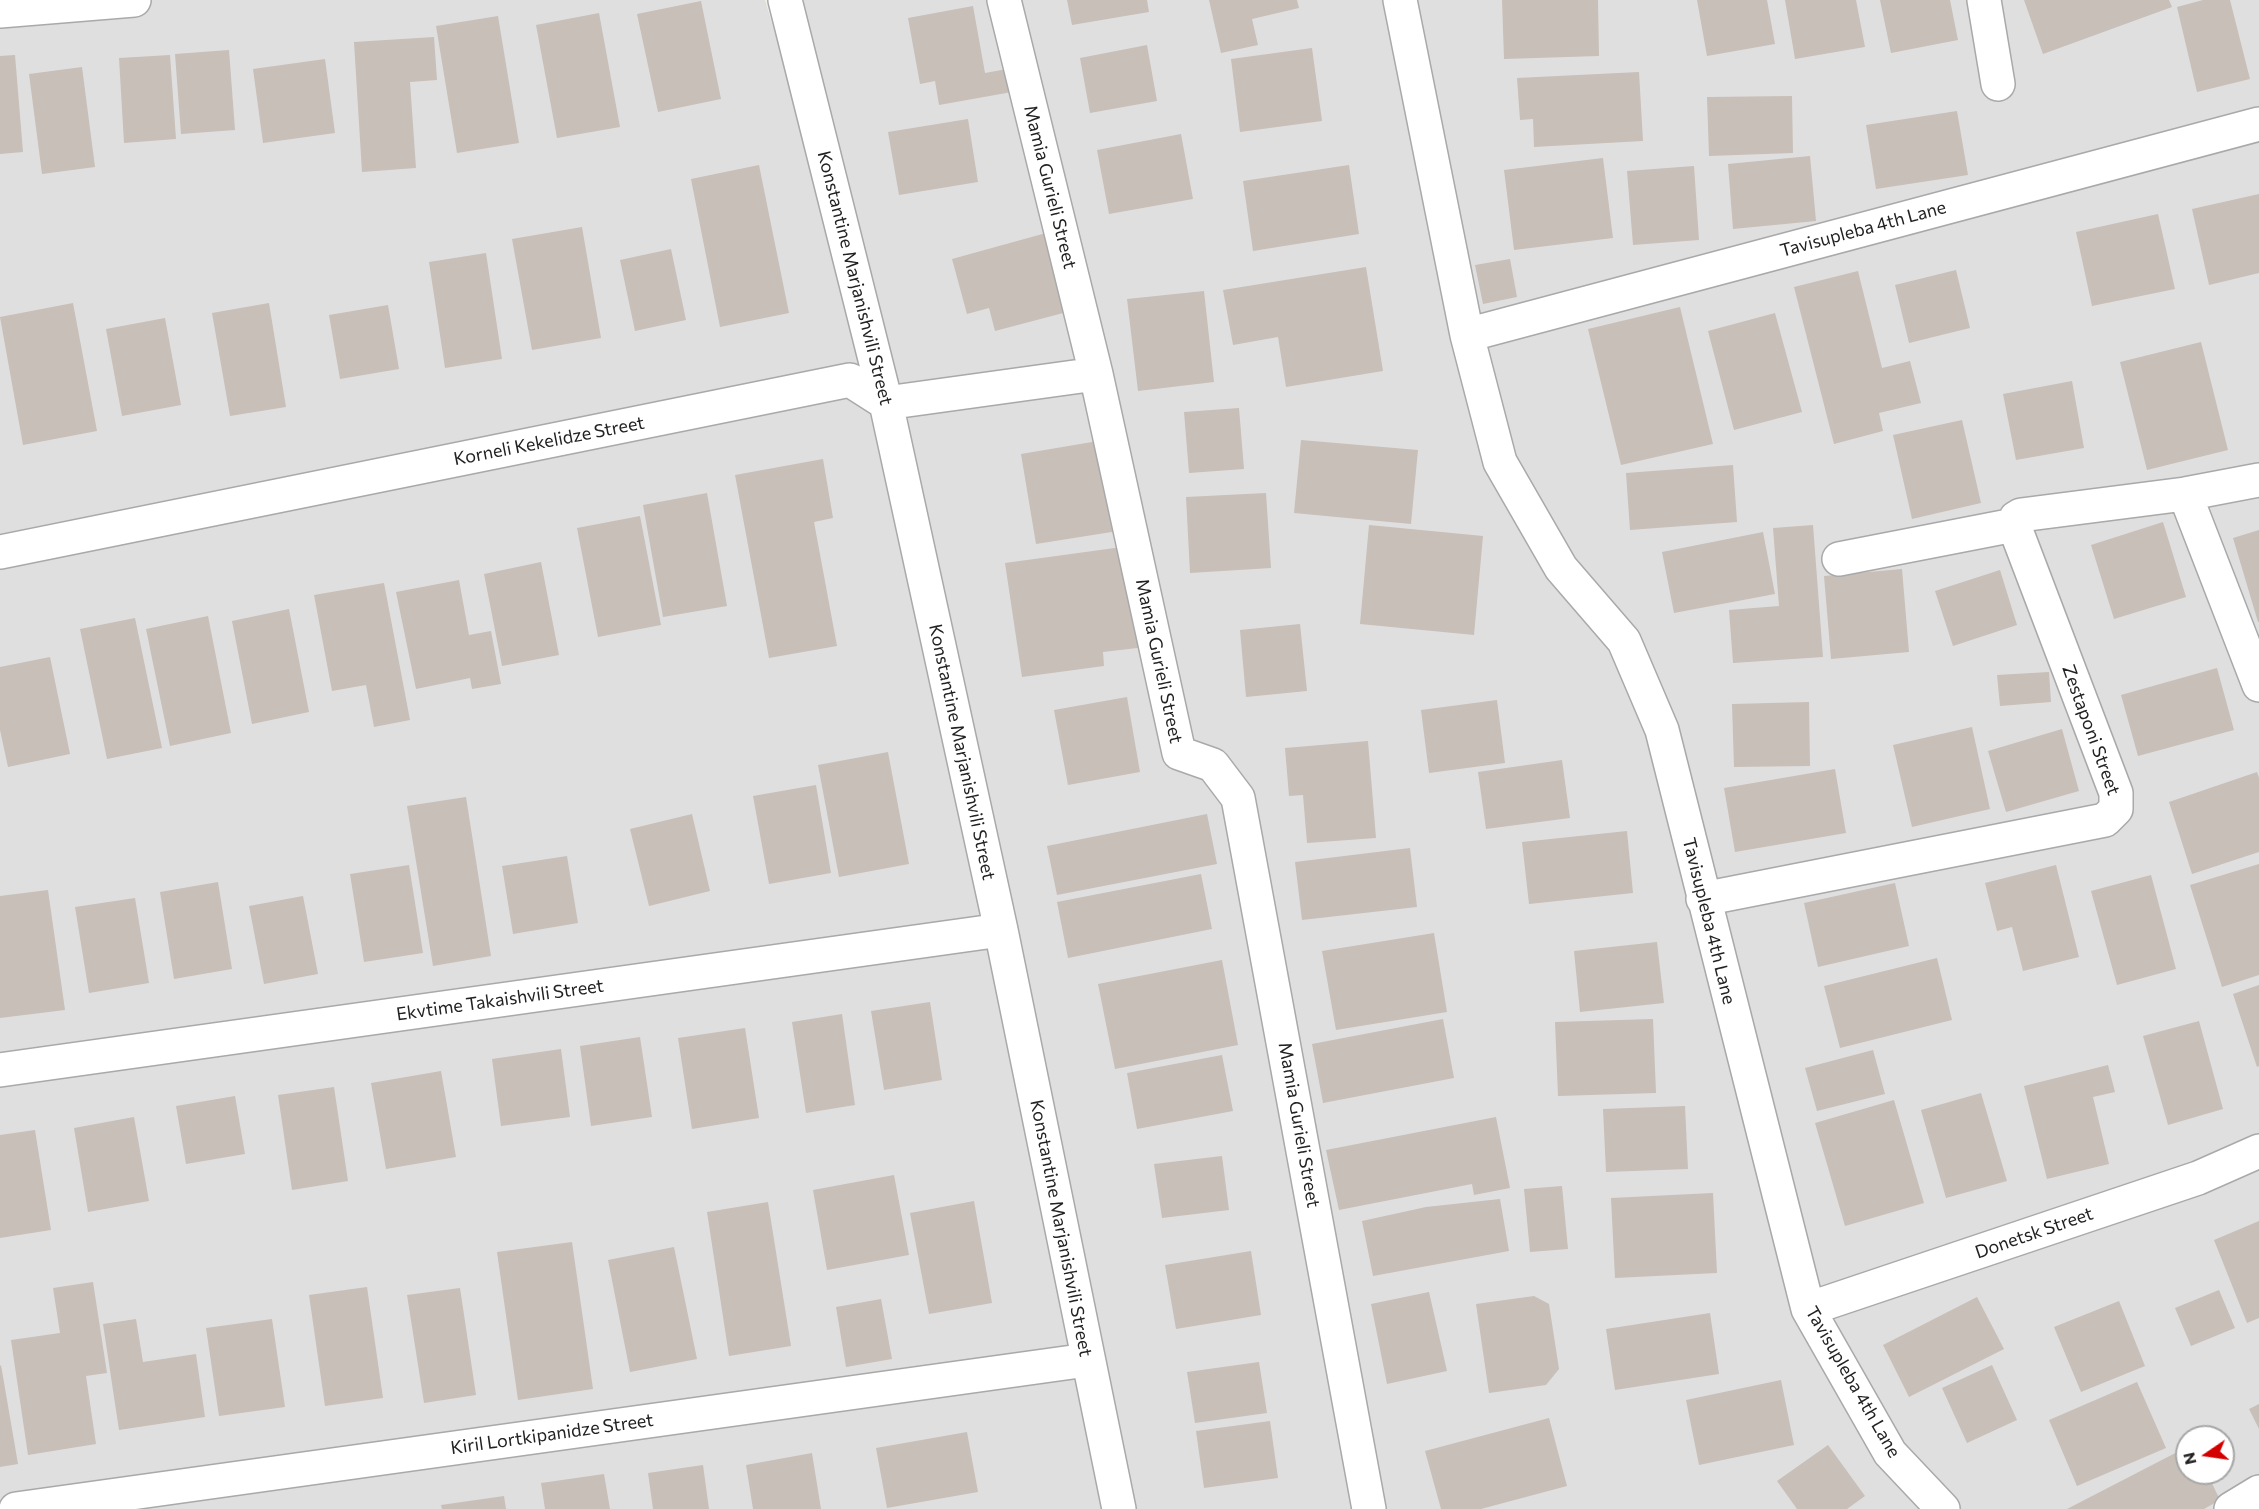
<!DOCTYPE html>
<style>
body{margin:0}
#map{position:relative;width:2259px;height:1509px;overflow:hidden;background:#f2efe9;font-family:Commissioner,sans-serif}
canvas{display:block}
.north{position:absolute;left:2175px;top:1425px;width:60px;height:60px;box-sizing:border-box;background:#fff;border:2px solid #a7a7a7;border-radius:50%;rotate:257deg;font-size:16px;font-weight:700;line-height:24px;text-align:center;color:#222}
.north::after{content:'';display:block;margin:auto;width:21px;height:27px;background:#d40000;clip-path:polygon(50% 0,100% 100%,50% 72%,0 100%)}
</style>
<div id="map">
<canvas width="2259" height="1509"></canvas>
<div class="north">N</div>
</div>
<script>
const ctx = document.querySelector('canvas').getContext('2d');
ctx.lineJoin = 'round';
function paint(path, color) { ctx.fillStyle = color; ctx.fill(path, 'evenodd'); }
const toPath = rows => new Path2D(rows.map(r => 'M' + r).join(''));
function trace(path, color, width, dash) { ctx.strokeStyle = color; ctx.lineWidth = width; ctx.lineCap = dash ? 'butt' : 'round'; ctx.setLineDash(dash || []); ctx.stroke(path); }
function write(font, color, halo, rows, align = 'center') {
  ctx.font = font + ' Commissioner,sans-serif'; ctx.lineWidth = 4.5; ctx.setLineDash([]); ctx.textBaseline = 'middle'; ctx.strokeStyle = halo; ctx.fillStyle = color; for (const [text, x, y, turn = 0] of rows) {
    ctx.save(); ctx.translate(x, y); ctx.rotate((+turn || 0) * Math.PI / 180); ctx.textAlign = isNaN(turn) ? turn : align; if (halo) ctx.strokeText(text, 0, 0); ctx.fillText(text, 0, 0); ctx.restore();
  }
}
const residential = toPath([
 [0,0,765,0,813,159,778,0,2259,0,2259,1509,0,1509],
 [2187,1437,2223,1437,2223,1473,2187,1473]
]);
const building = toPath([
 [1067,0,1147,0,1149,12,1072,25],
 [1209,0,1297,0,1299,8,1252,19,1258,45,1221,53],
 [1502,0,1598,0,1599,56,1504,59],
 [1697,0,1767,0,1775,44,1707,56],
 [1785,0,1856,0,1865,47,1795,59],
 [1880,0,1950,0,1958,40,1891,53],
 [2024,0,2169,0,2172,7,2043,54],
 [2203,0,2230,0,2250,79,2197,92,2177,7],
 [701,1,721,99,658,112,637,14],
 [973,6,985,73,1007,69,1012,92,939,105,935,81,920,84,908,18],
 [599,13,620,127,557,138,536,25],
 [498,16,519,143,457,153,436,26],
 [434,37,437,80,410,82,416,168,362,172,354,42],
 [1147,45,1157,101,1090,113,1080,58],
 [1312,48,1322,121,1240,132,1231,59],
 [229,50,235,130,181,134,175,54],
 [15,55,23,152,0,154,0,56],
 [170,55,176,139,124,143,119,58],
 [325,59,335,133,263,143,253,69],
 [82,67,95,167,42,174,29,74],
 [1639,72,1643,141,1534,147,1533,119,1520,120,1517,78],
 [1792,96,1793,153,1709,156,1707,97],
 [1957,111,1968,175,1876,189,1866,125],
 [968,119,978,182,899,195,888,132],
 [1181,134,1193,199,1109,214,1097,150],
 [1810,156,1816,221,1733,229,1728,164],
 [1603,158,1613,238,1514,250,1504,170],
 [759,165,789,313,720,327,691,179],
 [1349,165,1359,234,1253,251,1243,181],
 [1694,166,1699,240,1633,245,1627,171],
 [2259,194,2259,273,2209,285,2192,209],
 [2158,214,2175,289,2092,306,2076,232],
 [582,227,601,338,532,350,512,239],
 [1046,233,1067,312,995,331,989,308,967,314,952,259],
 [671,249,686,320,635,331,620,260],
 [486,253,502,359,445,368,429,262],
 [1510,259,1517,297,1483,304,1475,265],
 [1366,267,1383,371,1286,387,1278,337,1233,345,1223,290],
 [1956,270,1970,328,1909,343,1895,285],
 [1858,271,1882,368,1910,361,1921,403,1879,413,1883,431,1834,444,1794,287],
 [1204,291,1214,382,1138,391,1127,299],
 [73,303,97,431,23,445,0,317],
 [269,303,286,407,230,416,212,313],
 [388,305,399,369,340,379,329,315],
 [1680,307,1713,444,1621,465,1588,329],
 [1775,313,1802,412,1734,430,1708,331],
 [165,318,181,405,122,416,106,329],
 [2201,342,2228,450,2147,470,2120,362],
 [2072,381,2084,448,2016,460,2003,394],
 [1239,408,1244,469,1189,473,1184,412],
 [1962,420,1981,503,1912,519,1893,435],
 [1104,440,1118,531,1036,544,1021,454],
 [1301,440,1418,450,1411,524,1294,513],
 [823,459,833,518,814,522,837,646,769,658,735,475],
 [1733,465,1737,522,1630,530,1626,473],
 [707,493,727,606,663,617,643,505],
 [1266,493,1271,568,1190,573,1186,497],
 [640,516,661,625,598,637,577,528],
 [2163,522,2186,597,2114,619,2091,545],
 [1369,525,1483,536,1474,635,1360,624],
 [1813,525,1823,657,1733,663,1729,610,1779,606,1773,528],
 [2259,530,2259,622,2258,622,2233,538],
 [1763,532,1775,594,1674,613,1662,552],
 [1122,547,1146,647,1103,652,1104,666,1022,677,1005,563],
 [541,562,559,655,502,666,484,574],
 [1902,569,1909,652,1831,659,1824,576],
 [2000,570,2017,625,1953,646,1935,591],
 [459,580,469,635,491,631,501,684,472,689,470,678,416,689,396,592],
 [384,583,410,720,374,727,366,685,332,691,314,595],
 [289,609,309,712,252,724,232,621],
 [208,616,231,733,170,746,146,629],
 [135,618,162,748,107,759,80,629],
 [1300,624,1307,691,1246,697,1240,630],
 [50,657,70,754,8,767,0,730,0,667],
 [2217,668,2234,730,2138,756,2121,695],
 [2049,672,2051,702,2000,706,1997,675],
 [1127,697,1140,772,1068,785,1054,710],
 [1497,700,1505,763,1429,773,1421,710],
 [1809,702,1810,766,1734,767,1732,704],
 [1972,727,1990,809,1912,827,1893,745],
 [2062,729,2079,791,2006,812,1988,751],
 [1368,741,1376,838,1307,843,1303,795,1289,796,1285,748],
 [888,752,909,864,839,877,818,765],
 [1562,760,1570,818,1486,829,1478,772],
 [1835,769,1846,833,1735,852,1724,788],
 [2257,772,2259,778,2259,852,2192,874,2169,802],
 [816,785,831,873,769,884,753,796],
 [466,797,491,956,433,966,407,806],
 [692,814,710,891,649,906,630,829],
 [1207,814,1217,864,1057,895,1047,846],
 [1627,831,1633,893,1529,904,1522,842],
 [1410,848,1417,907,1302,920,1295,862],
 [567,856,578,923,513,934,502,866],
 [2259,864,2259,975,2222,987,2190,885],
 [409,865,423,953,364,962,350,874],
 [2056,865,2079,957,2023,971,2012,927,1997,931,1985,883],
 [1201,874,1212,929,1068,958,1057,902],
 [2151,875,2176,969,2117,985,2091,891],
 [218,882,232,969,174,979,160,892],
 [1895,883,1909,946,1818,967,1804,903],
 [48,890,65,1010,0,1018,0,896],
 [303,896,318,974,264,984,249,906],
 [135,898,149,983,89,993,75,907],
 [1434,933,1447,1012,1336,1030,1322,951],
 [1657,942,1664,1003,1580,1012,1574,951],
 [1937,958,1952,1020,1840,1048,1824,986],
 [1222,960,1238,1045,1115,1069,1098,984],
 [2259,985,2259,1066,2257,1067,2233,994],
 [930,1002,942,1080,884,1090,871,1011],
 [842,1014,855,1105,806,1113,792,1022],
 [1443,1019,1454,1078,1323,1103,1312,1044],
 [1653,1019,1656,1093,1558,1096,1555,1022],
 [2199,1021,2223,1109,2168,1125,2143,1036],
 [745,1028,759,1118,692,1129,678,1038],
 [640,1037,652,1117,591,1126,580,1046],
 [561,1049,570,1117,501,1126,492,1059],
 [1873,1050,1885,1094,1817,1111,1805,1068],
 [1222,1055,1233,1111,1137,1129,1127,1073],
 [2108,1065,2115,1092,2093,1097,2109,1164,2047,1179,2024,1086],
 [441,1071,456,1157,386,1169,371,1083],
 [334,1087,348,1181,292,1190,278,1095],
 [1981,1093,2007,1181,1946,1198,1921,1110],
 [235,1096,245,1154,186,1164,176,1106],
 [1894,1100,1924,1203,1845,1226,1815,1123],
 [1685,1106,1688,1169,1606,1172,1603,1109],
 [134,1117,149,1201,88,1212,74,1128],
 [1496,1117,1510,1188,1474,1195,1472,1184,1339,1210,1326,1150],
 [35,1130,51,1230,0,1238,0,1135],
 [1222,1156,1229,1210,1162,1218,1154,1164],
 [894,1175,909,1255,827,1270,813,1190],
 [1562,1186,1568,1249,1530,1252,1524,1189],
 [1713,1193,1717,1273,1615,1278,1611,1198],
 [1500,1199,1509,1251,1373,1276,1362,1221,1426,1207],
 [974,1201,992,1303,929,1314,910,1213],
 [768,1202,791,1346,729,1356,707,1212],
 [2259,1221,2259,1318,2247,1323,2214,1240],
 [572,1242,593,1389,518,1400,497,1252],
 [674,1247,697,1359,630,1372,608,1260],
 [1251,1251,1261,1315,1176,1329,1165,1265],
 [93,1282,107,1373,86,1376,96,1444,28,1455,11,1340,60,1333,53,1288],
 [367,1287,383,1398,325,1406,309,1295],
 [460,1288,476,1395,424,1403,407,1295],
 [2219,1290,2235,1328,2191,1346,2175,1308],
 [1429,1292,1447,1371,1387,1384,1371,1304],
 [1534,1296,1549,1304,1559,1369,1546,1385,1489,1393,1476,1304],
 [1977,1297,2004,1349,1909,1397,1883,1345],
 [881,1299,892,1359,846,1367,836,1307],
 [2119,1301,2145,1366,2081,1392,2054,1327],
 [1710,1313,1719,1374,1615,1390,1606,1329],
 [136,1319,143,1362,196,1354,205,1417,119,1430,103,1324],
 [272,1319,285,1407,219,1416,206,1328],
 [1259,1362,1267,1413,1195,1423,1187,1372],
 [1,1365,18,1464,0,1467,0,1366],
 [1992,1365,2017,1420,1967,1443,1942,1388],
 [1781,1380,1794,1445,1699,1465,1686,1400],
 [2137,1382,2166,1448,2077,1486,2049,1420],
 [2259,1404,2259,1429,2249,1409],
 [1549,1418,1567,1486,1481,1509,1441,1509,1425,1451],
 [1270,1421,1278,1478,1204,1488,1196,1431],
 [967,1432,978,1492,887,1508,876,1448],
 [1828,1445,1865,1496,1847,1509,1797,1509,1777,1481],
 [2187,1447,2187,1473,2207,1473,2220,1500,2204,1509,2067,1509],
 [812,1453,821,1509,753,1509,746,1465],
 [703,1465,709,1509,653,1509,648,1473],
 [604,1474,610,1509,545,1509,541,1483],
 [504,1496,506,1509,442,1509,441,1505]
]);
const minor = toPath([
 [785,0,886,403,1001,930,1119,1509],
 [1004,0,1096,374,1179,753,1213,765,1238,798,1369,1509],
 [1400,0,1467,335,1500,462,1561,568,1624,641,1662,730,1808,1309,1890,1453,1943,1509],
 [1984,0,1998,84],
 [0,11,134,0],
 [1467,335,2259,124],
 [2185,494,2259,685],
 [0,552,850,380,886,403,1096,374],
 [1839,559,2014,525],
 [1703,899,2105,820,2116,809,2116,793,2014,525,2016,518,2021,515,2185,494,2259,480],
 [0,1070,1001,930],
 [1808,1309,2198,1178,2259,1151],
 [16,1509,1087,1360],
 [2231,1509,2259,1492]
]);
const streetNames = [
 ["Mamia Gurieli Street",1050,187,76],
 ["Tavisupleba 4th Lane",1863,229,-15],
 ["Konstantine Marjanishvili Street",855,278,76],
 ["Korneli Kekelidze Street",549,441,-11],
 ["Mamia Gurieli Street",1159,661,78],
 ["Zestaponi Street",2091,730,70],
 ["Konstantine Marjanishvili Street",962,752,78],
 ["Tavisupleba 4th Lane",1709,921,76],
 ["Ekvtime Takaishvili Street",500,1000,-8],
 ["Mamia Gurieli Street",1299,1125,80],
 ["Konstantine Marjanishvili Street",1061,1228,79],
 ["Donetsk Street",2034,1233,-19],
 ["Tavisupleba 4th Lane",1853,1382,60],
 ["Kiril Lortkipanidze Street",552,1434,-8]
];
paint(residential, '#e0dfdf');
paint(building, '#c7bfb8');
trace(minor, '#a9a9a9', 36);
trace(minor, '#fff', 33);
write('18px', '#222', '#fff', streetNames);
</script>
